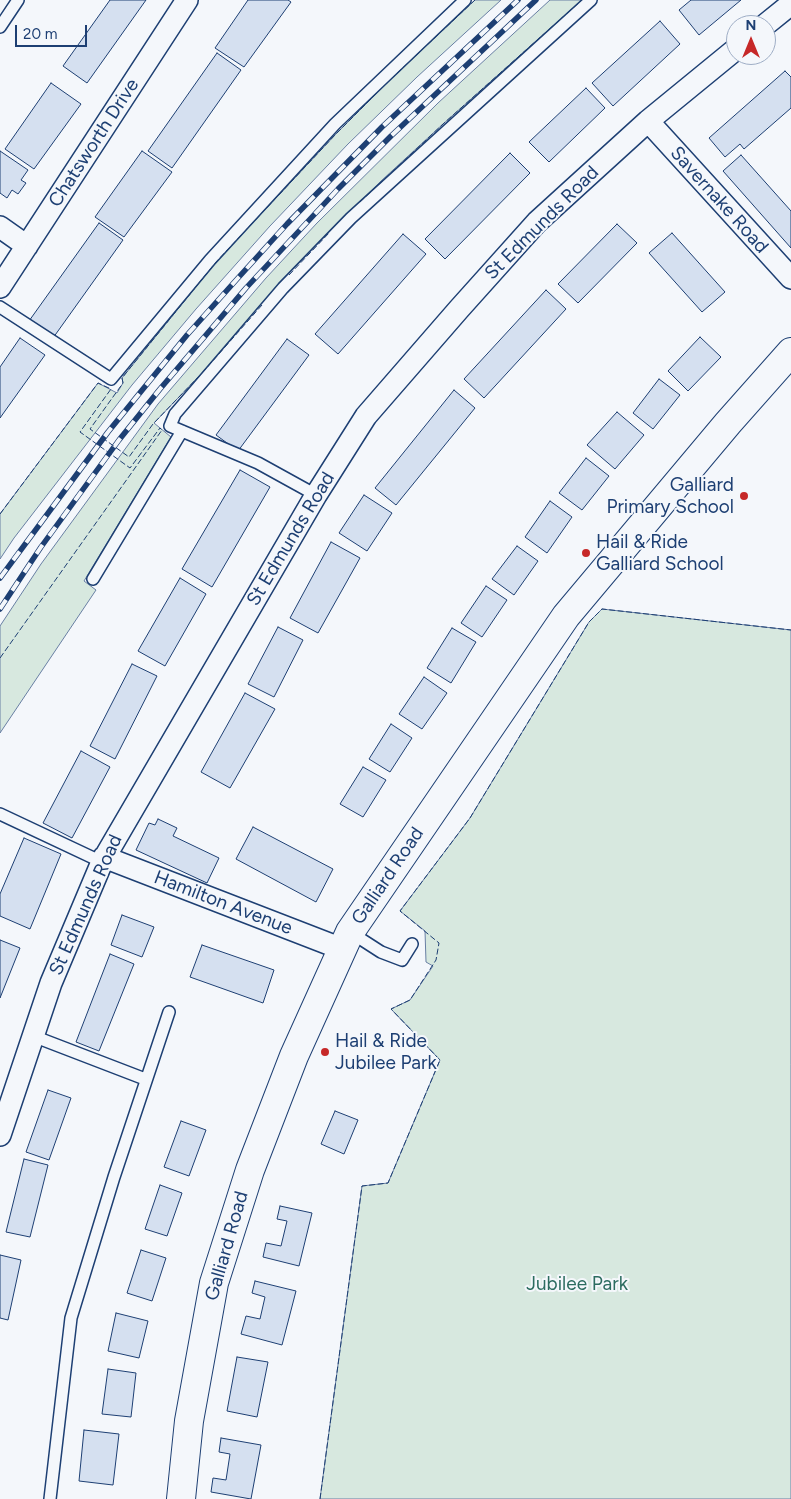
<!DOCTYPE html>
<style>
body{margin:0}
#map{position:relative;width:791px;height:1499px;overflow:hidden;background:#f4f7fb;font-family:Figtree,sans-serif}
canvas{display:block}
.north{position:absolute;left:726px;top:15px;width:50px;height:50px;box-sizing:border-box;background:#f4f7fb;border:1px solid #9eadc5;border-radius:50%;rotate:0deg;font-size:14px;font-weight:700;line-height:20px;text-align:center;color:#1d3f73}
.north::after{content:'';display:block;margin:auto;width:18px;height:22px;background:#c62828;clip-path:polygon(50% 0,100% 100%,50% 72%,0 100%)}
.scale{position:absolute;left:15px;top:25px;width:72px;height:22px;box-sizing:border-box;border:2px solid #1d3f73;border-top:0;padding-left:6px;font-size:15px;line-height:18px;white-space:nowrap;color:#1d3f73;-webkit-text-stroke:4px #f4f7fb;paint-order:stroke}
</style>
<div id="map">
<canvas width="791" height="1499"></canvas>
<div class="north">N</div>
<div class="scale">20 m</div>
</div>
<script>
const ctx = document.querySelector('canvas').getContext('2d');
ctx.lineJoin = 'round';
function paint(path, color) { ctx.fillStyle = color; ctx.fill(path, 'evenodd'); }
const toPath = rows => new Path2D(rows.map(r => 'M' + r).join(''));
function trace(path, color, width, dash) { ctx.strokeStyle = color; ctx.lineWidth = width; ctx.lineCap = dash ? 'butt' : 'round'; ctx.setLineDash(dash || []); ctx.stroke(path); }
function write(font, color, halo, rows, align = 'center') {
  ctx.font = font + ' Figtree,sans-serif'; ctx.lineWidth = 4; ctx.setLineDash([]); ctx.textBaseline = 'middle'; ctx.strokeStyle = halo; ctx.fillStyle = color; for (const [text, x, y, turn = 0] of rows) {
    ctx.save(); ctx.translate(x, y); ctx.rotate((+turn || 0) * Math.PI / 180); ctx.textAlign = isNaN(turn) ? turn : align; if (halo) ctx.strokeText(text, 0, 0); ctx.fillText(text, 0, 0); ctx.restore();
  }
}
const green = toPath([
 [475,0,501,0,417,77,348,144,270,226,196,309,132,385,14,538,0,559,0,514,98,383,117,393,123,383,122,378,216,262,335,135,393,77,475,0],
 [550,0,582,0,443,124,381,181,307,254,203,372,154,423,171,437,84,581,96,590,0,733,0,626,41,564,158,404,266,278,317,223,438,103,550,0],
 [602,609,791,630,791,1499,320,1499,362,1186,388,1183,440,1060,391,1009,410,1000,433,966,426,962,425,931,400,911,470,818,589,622,602,609]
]);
const building = toPath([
 [110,0,146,0,87,83,63,66,110,0],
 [248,0,288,0,291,2,244,67,215,48,248,0],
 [691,0,741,0,699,35,679,10,691,0],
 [660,21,680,44,613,106,592,83,660,21],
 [217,53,241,70,172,168,148,151,217,53],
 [785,71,791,77,791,108,744,149,740,144,725,157,709,138,785,71],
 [51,83,81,104,34,169,5,149,51,83],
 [586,88,605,108,549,162,529,142,586,88],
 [0,151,28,170,21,180,26,183,18,194,12,190,7,198,0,193,0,151],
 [142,151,172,172,124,237,95,217,142,151],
 [510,153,530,173,445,259,425,239,510,153],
 [741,155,791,211,791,248,723,171,741,155],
 [99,223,123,240,53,338,29,321,99,223],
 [617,224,637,243,578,303,558,284,617,224],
 [672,233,725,292,702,312,649,253,672,233],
 [403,234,426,254,338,354,315,334,403,234],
 [546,290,566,309,484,398,464,379,546,290],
 [700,337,721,357,688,391,668,371,700,337],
 [20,338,45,355,0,418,0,367,20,338],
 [287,339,309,355,238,451,216,435,287,339],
 [659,379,680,395,653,429,633,413,659,379],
 [454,390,475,408,396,505,375,488,454,390],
 [617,412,644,435,615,469,587,445,617,412],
 [586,458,609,476,582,510,559,493,586,458],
 [240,470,270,487,212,587,182,569,240,470],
 [364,495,392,513,367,551,339,533,364,495],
 [550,501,572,517,547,553,525,537,550,501],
 [331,542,360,558,318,633,290,618,331,542],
 [517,546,538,561,514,595,492,579,517,546],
 [180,578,206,594,165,666,138,651,180,578],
 [486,586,507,600,482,637,461,623,486,586],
 [278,627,303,640,274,697,248,684,278,627],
 [452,628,476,642,451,683,427,668,452,628],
 [132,664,157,676,115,759,90,746,132,664],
 [424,677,447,693,422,729,399,714,424,677],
 [245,693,275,709,230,788,201,772,245,693],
 [391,724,412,738,390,772,369,759,391,724],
 [81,751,110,767,72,838,43,823,81,751],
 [363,767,386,780,363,817,340,804,363,767],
 [158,819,177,828,173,836,219,858,207,883,136,850,149,823,155,825,158,819],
 [253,827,333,869,316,902,236,859,253,827],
 [24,838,61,854,30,929,0,916,0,894,24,838],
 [122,915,154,927,142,957,111,945,122,915],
 [0,940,20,948,0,998,0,940],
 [202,945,274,970,263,1003,190,977,202,945],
 [110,954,134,964,99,1051,76,1042,110,954],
 [48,1090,71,1098,49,1160,26,1152,48,1090],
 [335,1111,358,1120,344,1154,321,1144,335,1111],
 [181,1121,206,1130,189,1176,164,1167,181,1121],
 [24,1159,48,1165,30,1237,6,1232,24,1159],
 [160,1185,182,1193,167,1236,145,1229,160,1185],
 [280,1206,312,1213,299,1266,263,1257,266,1243,281,1246,287,1221,277,1219,280,1206],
 [141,1250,166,1258,152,1301,127,1293,141,1250],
 [0,1255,21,1260,8,1320,0,1318,0,1255],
 [255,1281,296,1291,282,1345,241,1334,246,1316,260,1319,265,1297,252,1293,255,1281],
 [116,1313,148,1321,139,1358,108,1351,116,1313],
 [237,1357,268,1362,257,1417,227,1411,237,1357],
 [108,1369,136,1373,131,1417,102,1414,108,1369],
 [84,1430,119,1434,113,1485,79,1481,84,1430],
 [221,1438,261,1445,251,1499,211,1492,213,1478,226,1480,230,1454,219,1452,221,1438]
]);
const lane = toPath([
 [0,27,18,0],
 [0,307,111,379,210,260,335,124,465,0],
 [316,495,258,463,170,426,175,414,283,288,351,218,591,0],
 [93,579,182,431],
 [0,814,102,862],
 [350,932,381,952,402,960,412,944],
 [33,1036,145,1079],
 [50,1499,71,1318,114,1177,169,1012]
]);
const street = toPath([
 [765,25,791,4],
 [648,121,791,278],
 [0,227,27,246],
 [0,287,187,0],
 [104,857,342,949],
 [0,1135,51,983,102,862,316,495,366,416,459,309,537,222,648,121,736,49]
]);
const secondary = toPath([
 [181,1499,189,1421,214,1283,250,1170,294,1056,350,932,566,616,728,423,791,352]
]);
const rail = toPath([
 [0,578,108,432,187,335,238,278,287,224,382,127,518,0],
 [0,609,41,547,119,440,160,389,246,288,338,189,391,136,536,0]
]);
const fence = toPath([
 [360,202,443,124,582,0],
 [289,275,330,232],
 [262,305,203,372,153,424,129,457,90,429,123,383,122,378,216,262,335,135,393,77,475,0],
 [0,514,98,383,111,389,80,432,130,468,160,428],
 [0,658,162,430,160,428],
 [320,1499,362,1186,388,1183,440,1060,391,1009,410,1000,436,960,439,943,400,911,470,818,589,622,602,609,791,630]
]);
const markers = [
 [744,496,5,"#c62828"],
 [586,553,5,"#c62828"],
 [325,1052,5,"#c62828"]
];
const streetNames = [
 ["Chatsworth Drive",94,143,-57],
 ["Savernake Road",719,200,48],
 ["St Edmunds Road",542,223,-45],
 ["St Edmunds Road",291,539,-59],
 ["Galliard Road",388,876,-56],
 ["Hamilton Avenue",223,903,21],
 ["St Edmunds Road",86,905,-66],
 ["Galliard Road",227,1246,-74]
];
const poiNames = [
 ["Galliard",734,485,"right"],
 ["Primary School",734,507,"right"],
 ["Hail & Ride",596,542],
 ["Galliard School",596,564],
 ["Hail & Ride",335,1041],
 ["Jubilee Park",335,1063]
];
const parkNames = [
 ["Jubilee Park",577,1284]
];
paint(green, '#d7e8df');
trace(green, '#687fa3', 1);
paint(building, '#d5e0f0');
trace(building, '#1d3f73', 1);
trace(lane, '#1d3f73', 14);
trace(street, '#1d3f73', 24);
trace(secondary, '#1d3f73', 30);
trace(lane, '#f4f7fb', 11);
trace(street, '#f4f7fb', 21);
trace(secondary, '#f4f7fb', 28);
trace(rail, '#1d3f73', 5.5);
trace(rail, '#f4f7fb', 4, [11]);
trace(fence, '#1d3f73', 1, [6, 2.5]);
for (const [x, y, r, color] of markers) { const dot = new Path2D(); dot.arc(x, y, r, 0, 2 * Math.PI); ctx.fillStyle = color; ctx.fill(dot); trace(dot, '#f4f7fb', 2); }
write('19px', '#1d3f73', '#f4f7fb', streetNames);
write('19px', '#1d3f73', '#f4f7fb', poiNames, 'left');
write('19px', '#2c6c60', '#f4f7fb', parkNames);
</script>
